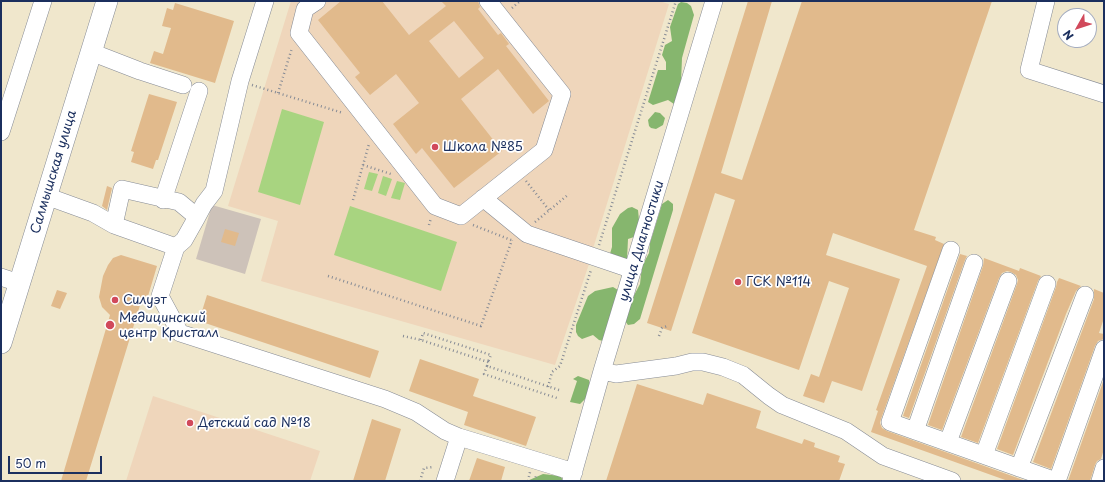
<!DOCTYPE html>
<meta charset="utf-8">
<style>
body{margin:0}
#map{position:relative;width:1105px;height:482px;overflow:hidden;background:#f0e7cc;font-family:"Playpen Sans",sans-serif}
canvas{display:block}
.frame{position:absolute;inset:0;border:2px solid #1b2f5e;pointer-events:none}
.north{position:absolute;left:1057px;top:8px;width:40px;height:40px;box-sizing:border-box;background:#fff;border:1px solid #a4acbf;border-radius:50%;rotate:231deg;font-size:11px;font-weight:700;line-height:16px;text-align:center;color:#1b2f5e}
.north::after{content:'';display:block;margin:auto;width:14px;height:18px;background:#d1495b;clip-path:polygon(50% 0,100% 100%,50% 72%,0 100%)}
.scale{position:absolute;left:8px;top:456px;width:94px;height:18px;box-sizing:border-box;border:2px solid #1b2f5e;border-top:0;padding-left:5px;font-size:12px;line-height:14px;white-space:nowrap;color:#1b2f5e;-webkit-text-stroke:3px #fff;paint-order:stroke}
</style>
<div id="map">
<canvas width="1105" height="482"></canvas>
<div class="frame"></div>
<div class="north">N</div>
<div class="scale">50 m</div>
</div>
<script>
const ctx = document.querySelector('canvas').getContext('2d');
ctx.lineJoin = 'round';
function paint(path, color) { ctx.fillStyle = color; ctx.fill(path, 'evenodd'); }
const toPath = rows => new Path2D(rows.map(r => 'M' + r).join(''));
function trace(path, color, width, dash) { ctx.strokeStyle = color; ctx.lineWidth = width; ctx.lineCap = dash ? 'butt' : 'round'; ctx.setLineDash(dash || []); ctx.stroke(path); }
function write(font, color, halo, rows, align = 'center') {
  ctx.font = font + ' "Playpen Sans",sans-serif'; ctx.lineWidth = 3.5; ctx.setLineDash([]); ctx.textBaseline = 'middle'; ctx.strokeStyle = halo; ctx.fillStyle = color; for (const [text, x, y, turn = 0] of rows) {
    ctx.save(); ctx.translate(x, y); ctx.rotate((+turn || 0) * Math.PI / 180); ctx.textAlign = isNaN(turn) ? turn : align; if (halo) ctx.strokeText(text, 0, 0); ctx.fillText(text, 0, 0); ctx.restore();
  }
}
const built = toPath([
 [291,1,659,1,669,4,591,255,590,261,555,365,261,281,278,221,228,206],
 [153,396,320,451,310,481,126,481]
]);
const industrial = toPath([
 [212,205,261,219,245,274,196,259]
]);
const green = toPath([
 [282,109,324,122,300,205,258,192],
 [369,172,378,174,372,191,364,189],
 [383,176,392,179,386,196,378,193],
 [397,181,405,183,400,200,391,198],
 [350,206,457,242,441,291,334,255]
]);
const forest = toPath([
 [681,2,687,3,691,6,694,15,682,58,681,83,674,104,668,100,653,105,648,102,658,70,666,70,666,62,662,55,665,45,672,41,670,27,678,4],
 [655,112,660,113,665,118,663,125,656,129,651,128,649,126,648,120],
 [668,200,673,204,673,210,640,319,634,324,628,325,625,321,631,301,640,284,642,266,649,253,650,243,662,204],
 [632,207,638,210,639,220,637,236,628,239,627,260,609,257,612,247,612,228,620,214,628,208],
 [613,287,618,290,603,341,599,340,593,335,582,339,578,336,576,332,576,325,588,296,595,291],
 [578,376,589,380,590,385,587,397,580,404,570,402,577,381,573,379],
 [543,474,560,476,564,481,527,481]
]);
const building = toPath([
 [341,1,382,1,409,35,446,6,441,1,478,1,480,7,478,9,498,35,501,33,509,44,506,46,549,101,533,114,498,69,461,99,502,151,454,188,422,148,416,154,393,124,419,103,396,74,370,95,355,77,360,73,318,20],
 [454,21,484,58,459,78,429,41],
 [748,1,772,1,721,173,742,180,802,1,992,1,914,230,936,237,935,240,944,244,881,419,880,423,882,428,887,431,1026,481,1008,481,871,432,878,411,876,410,927,266,833,233,826,255,900,279,862,391,832,381,824,403,803,396,811,374,819,377,849,288,829,281,799,370,692,333,735,200,715,193,671,331,647,323,694,175],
 [175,3,234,21,215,83,150,63,154,51,163,54,171,28,162,26,167,8,173,10],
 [149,94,177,102,158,160,156,160,153,169,131,162,134,152,131,151],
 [107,186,112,188,107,210,102,206],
 [225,229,239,233,235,246,221,242],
 [960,254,967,256,965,260,909,418,903,416],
 [121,255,157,266,146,303,141,302,86,481,61,481,110,315,102,307,99,297,103,276,108,265,113,258],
 [984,258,1019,271,1020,268,1041,276,1038,281,978,443,961,437,1017,284,1018,280,1016,275,1011,272,1007,271,1002,273,999,278,942,430,928,425,983,266],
 [1059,278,1081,286,1076,291,1066,314,1013,455,997,449,1056,287,1057,282],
 [1094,289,1104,293,1104,318,1099,333,1104,334,1104,339,1098,341,1095,346,1051,469,1033,462,1094,299],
 [57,290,67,293,60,309,51,306],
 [207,295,379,351,370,378,199,321],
 [420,359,479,379,473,396,536,417,526,446,464,425,468,412,409,391],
 [1104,379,1104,449,1101,459,1097,461,1095,465,1090,481,1068,481],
 [637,384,703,405,707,393,761,411,756,428,802,444,804,439,815,443,814,447,840,456,838,462,845,464,839,481,606,481],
 [372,419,401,429,385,481,353,481],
 [477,458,505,467,501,481,469,481]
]);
const path = toPath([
 [512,8,520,1],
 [252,85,343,113],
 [278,93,292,48],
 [363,165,391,174],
 [526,181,549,210],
 [353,200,369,144],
 [535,222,569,194],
 [429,225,431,218],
 [473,225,511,240],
 [599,245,676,1],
 [328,276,481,326,512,240],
 [403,336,421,340,488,362,487,366,559,390],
 [659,336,662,328,667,326],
 [421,340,423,333,491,355,488,362],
 [487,366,484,374,557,398],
 [548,387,552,372,560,366,591,270],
 [420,481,424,468,434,467],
 [528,481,530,472],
 [534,481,537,474]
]);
const minor = toPath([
 [317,1,305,9,299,33,435,206,461,216,544,150,562,94,488,1],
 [1046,1,1029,70,1104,94],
 [91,52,140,71,183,85],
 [1,132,43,1],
 [46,196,93,213,114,225,176,247],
 [483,198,527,234,633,270],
 [163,200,199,91],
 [197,217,204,204,214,191,240,81,265,1],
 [114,225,122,189,179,202,197,217,184,240,176,247,160,296,180,333,385,399,416,412,445,431,459,437,574,472],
 [951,250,890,422,1056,481],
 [1,277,19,283],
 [602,371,616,374,676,366,692,362,703,362,723,367,743,375,769,396,782,405,846,431,883,456,952,481],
 [915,431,974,263],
 [948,442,1008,281],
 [984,455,1047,284],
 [1019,468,1085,295],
 [445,481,459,437],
 [571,481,602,371,714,1],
 [1057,481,1104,349],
 [1100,481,1104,468]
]);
const major = toPath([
 [1,343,107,1]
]);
const markers = [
 [435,147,4,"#d1495b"],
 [738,282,4,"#d1495b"],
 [115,300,4,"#d1495b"],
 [110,325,5,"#d1495b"],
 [190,423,4,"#d1495b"]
];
const poiNames = [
 ["Школа №85",443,147],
 ["ГСК №114",746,282],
 ["Силуэт",123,300],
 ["Медицинский",119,318],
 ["центр Кристалл",119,333],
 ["Детский сад №18",198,423]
];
const streetNames = [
 ["Салмышская улица",54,172,-73],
 ["улица Диагностики",642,241,-73]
];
paint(built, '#efd6bb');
paint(industrial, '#cdc2b9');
paint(green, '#a8d480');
paint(forest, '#86b66e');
paint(building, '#e1ba8c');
trace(minor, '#868b95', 18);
trace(major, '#868b95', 22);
trace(path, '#868b95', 2.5, [1, 3]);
trace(minor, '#fff', 17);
trace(major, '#fff', 21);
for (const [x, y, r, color] of markers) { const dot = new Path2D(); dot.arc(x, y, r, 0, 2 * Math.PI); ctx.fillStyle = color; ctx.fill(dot); trace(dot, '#fff', 1.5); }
write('13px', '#1b2f5e', '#fff', poiNames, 'left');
write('13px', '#1b2f5e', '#fff', streetNames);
</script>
